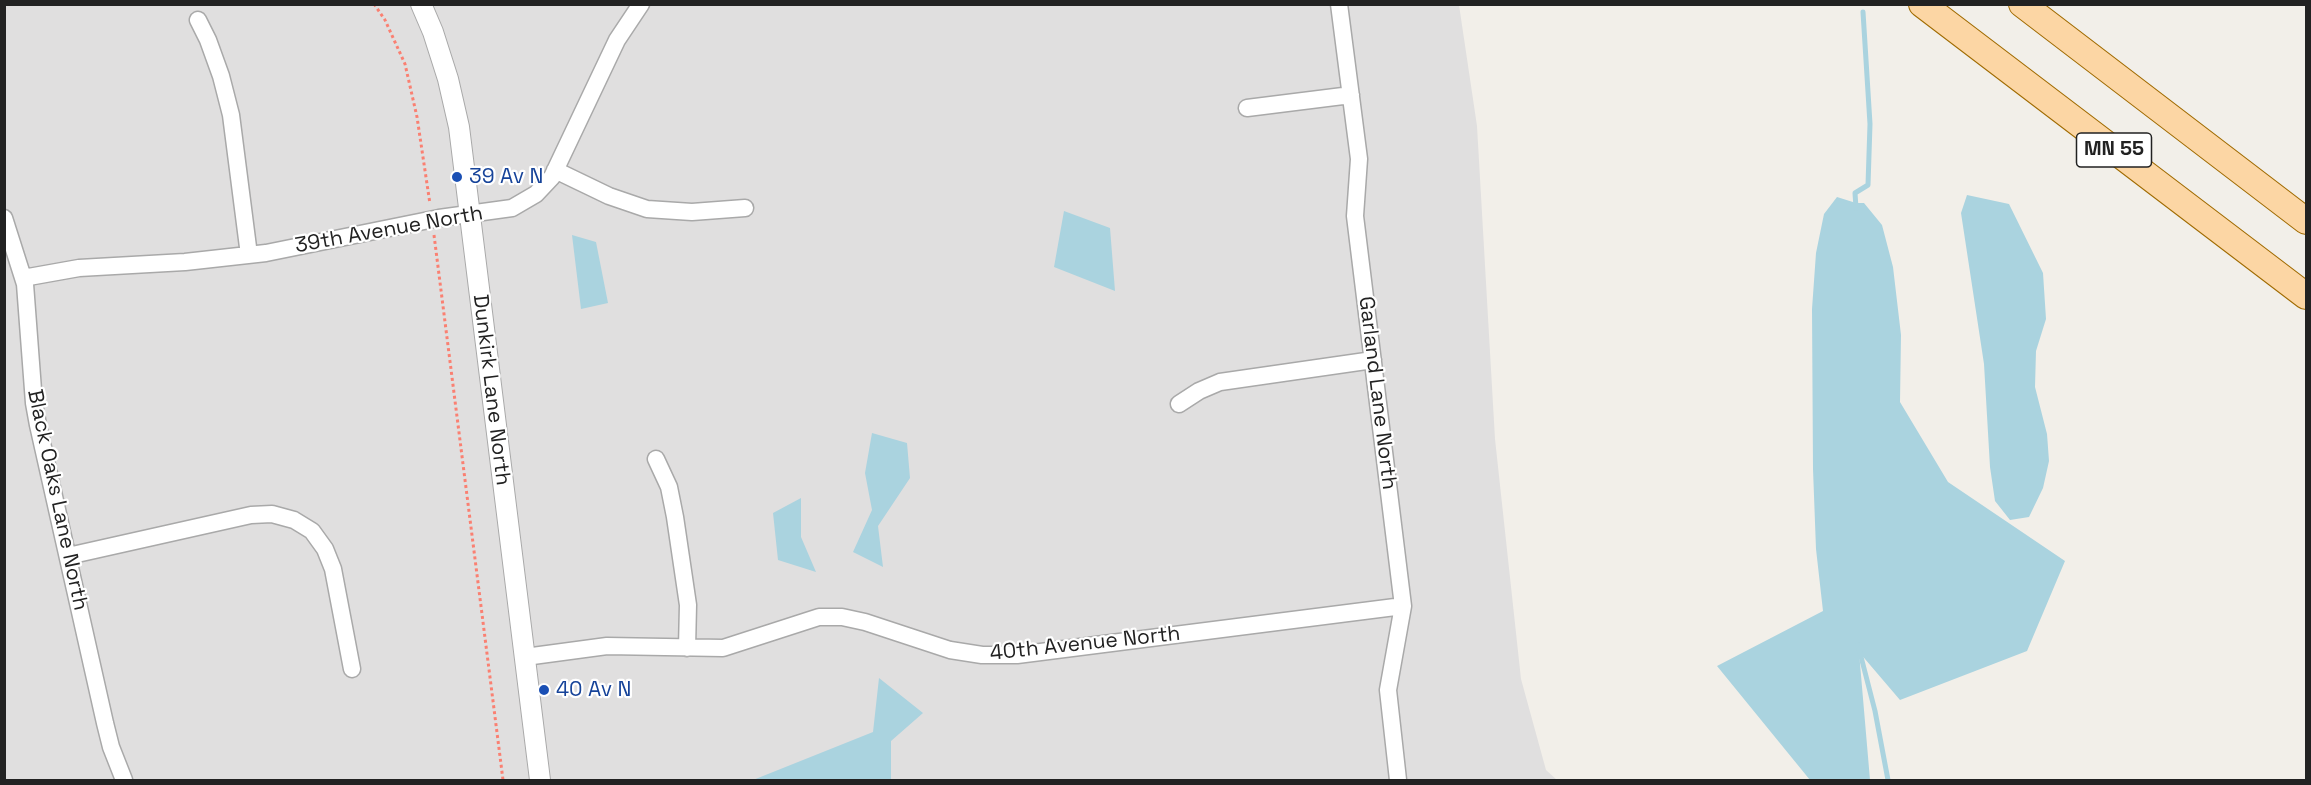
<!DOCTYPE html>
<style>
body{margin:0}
#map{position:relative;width:2311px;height:785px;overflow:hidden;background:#f2efe9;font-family:"Space Grotesk",sans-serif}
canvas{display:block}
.frame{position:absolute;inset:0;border:6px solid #222;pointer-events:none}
</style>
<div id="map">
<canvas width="2311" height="785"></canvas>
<div class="frame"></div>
</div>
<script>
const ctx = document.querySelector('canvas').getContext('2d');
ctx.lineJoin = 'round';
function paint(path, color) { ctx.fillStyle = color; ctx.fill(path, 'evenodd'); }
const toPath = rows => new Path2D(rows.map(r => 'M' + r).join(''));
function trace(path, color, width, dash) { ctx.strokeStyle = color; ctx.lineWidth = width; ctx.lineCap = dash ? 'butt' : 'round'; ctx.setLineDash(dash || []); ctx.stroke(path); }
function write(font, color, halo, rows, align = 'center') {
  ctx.font = font + ' "Space Grotesk",sans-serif'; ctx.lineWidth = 4.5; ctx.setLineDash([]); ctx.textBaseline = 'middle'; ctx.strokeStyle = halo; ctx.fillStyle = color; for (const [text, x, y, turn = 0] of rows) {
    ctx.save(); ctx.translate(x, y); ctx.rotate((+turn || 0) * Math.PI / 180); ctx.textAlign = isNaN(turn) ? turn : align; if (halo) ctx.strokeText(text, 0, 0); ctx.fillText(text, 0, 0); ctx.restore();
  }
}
const residential = toPath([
 [5,5,1459,5,1477,126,1495,439,1521,679,1546,770,1557,780,5,780]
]);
const water = toPath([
 [1967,195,2009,204,2043,273,2046,319,2036,351,2035,387,2047,434,2049,461,2043,488,2029,517,2010,520,1995,501,1990,467,1984,364,1961,213],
 [1837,197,1856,203,1864,203,1882,225,1893,267,1901,335,1900,402,1948,482,2065,561,2027,651,1900,700,1859,652,1870,780,1810,780,1717,666,1823,611,1816,549,1813,469,1812,309,1816,253,1824,214],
 [1064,211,1110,228,1115,291,1054,267],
 [572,235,596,242,608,303,581,309],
 [872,433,907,443,910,478,878,526,883,567,853,552,872,510,865,473],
 [801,498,801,537,816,572,778,560,773,513],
 [879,678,923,713,891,741,891,780,753,780,873,732]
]);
const stream = toPath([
 [1856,208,1855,193,1868,185,1870,124,1863,12],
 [1858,645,1875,711,1888,780]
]);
const path = toPath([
 [374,4,385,20,405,64,417,117,430,204],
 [434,235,503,780]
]);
const minor = toPath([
 [1339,4,1359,159,1355,216,1403,606,1388,690,1398,780],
 [198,20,208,40,221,76,231,115,249,255],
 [1247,108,1351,95],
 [555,170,609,196,647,209,692,212,745,208],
 [4,218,25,284,34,403,38,425,105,723,111,747,124,780],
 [23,278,79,268,185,262,266,253,439,218,512,208,536,194,552,177,617,40,641,4],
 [1179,404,1199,391,1220,382,1373,360],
 [656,459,669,487,675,517,688,605,687,648],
 [68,556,251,515,272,514,294,520,312,531,325,549,333,569,352,669],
 [525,657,607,646,723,648,819,617,842,617,865,622,950,650,982,655,1017,655,1403,606]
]);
const tertiary = toPath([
 [421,4,433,32,448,79,459,127,540,780]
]);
const primary = toPath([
 [1922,4,2306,296],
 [2022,4,2306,221]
]);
const markers = [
 [457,177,6,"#1a4fb4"],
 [544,690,6,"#1a4fb4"]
];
const shields = [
 [2114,150,75]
];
const shieldNames = [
 ["MN 55",2114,150]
];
const transitNames = [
 ["39 Av N",469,177],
 ["40 Av N",556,690]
];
const streetNames = [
 ["39th Avenue North",389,230,-10],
 ["Dunkirk Lane North",491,390,83],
 ["Garland Lane North",1377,393,83],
 ["Black Oaks Lane North",57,500,78],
 ["40th Avenue North",1085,644,-6]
];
paint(residential, '#e0dfdf');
paint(water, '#aad3df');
trace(stream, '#aad3df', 5);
trace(minor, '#a9a9a9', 19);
trace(tertiary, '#a9a9a9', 22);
trace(primary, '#a06b00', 28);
trace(path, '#fa8072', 3, [3, 3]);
trace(minor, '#fff', 16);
trace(tertiary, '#fff', 20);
trace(primary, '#fcd6a4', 26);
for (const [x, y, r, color] of markers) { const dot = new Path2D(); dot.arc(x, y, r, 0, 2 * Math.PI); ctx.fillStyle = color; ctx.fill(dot); trace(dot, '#fff', 2); }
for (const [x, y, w] of shields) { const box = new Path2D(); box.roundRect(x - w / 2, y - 17, w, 34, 4.5); ctx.fillStyle = '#fff'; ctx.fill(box); trace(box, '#222', 1.5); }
write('bold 20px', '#222', null, shieldNames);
write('21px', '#164399', '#fff', transitNames, 'left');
write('21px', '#222', '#fff', streetNames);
</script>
